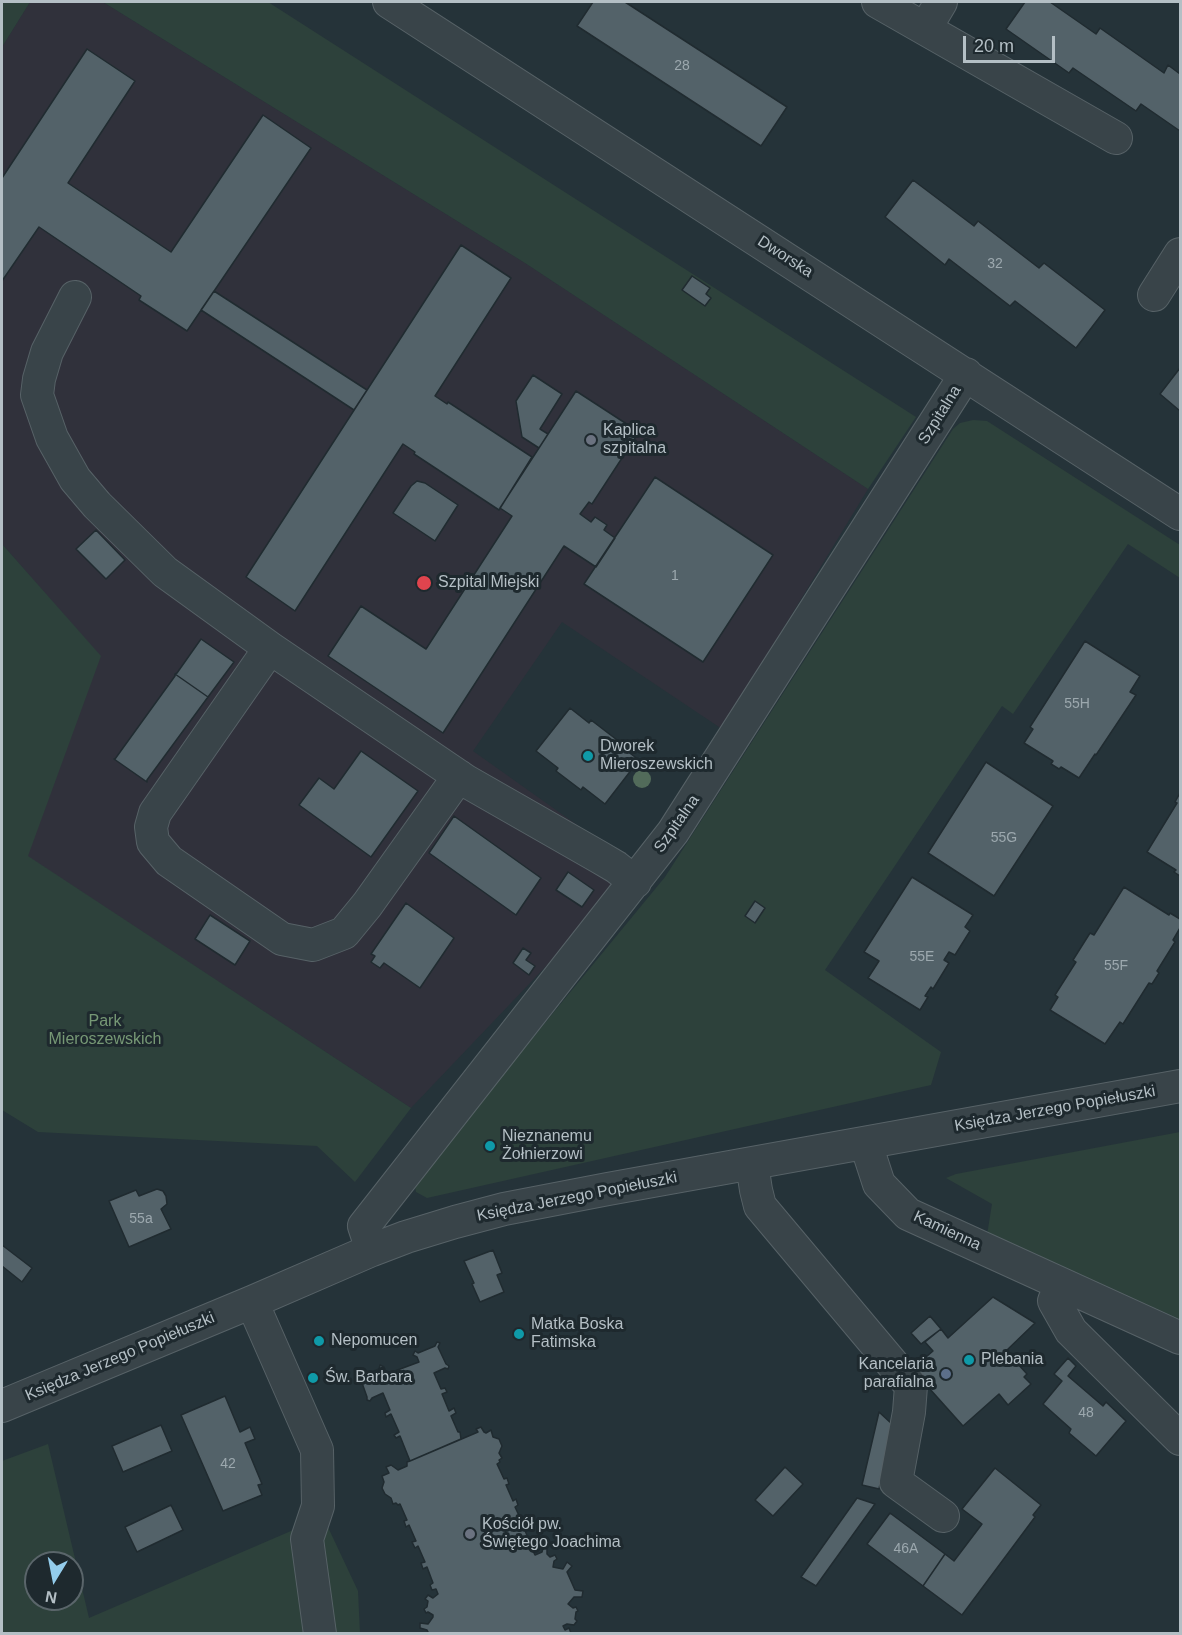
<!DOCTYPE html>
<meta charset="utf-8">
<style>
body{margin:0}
#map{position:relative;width:1182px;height:1635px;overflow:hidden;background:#253339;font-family:Arial,sans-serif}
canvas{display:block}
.frame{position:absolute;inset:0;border:3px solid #b4bfc5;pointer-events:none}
.north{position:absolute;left:24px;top:1551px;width:60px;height:60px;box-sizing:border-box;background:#1e292e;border:2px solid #5a656a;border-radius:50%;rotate:190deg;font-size:16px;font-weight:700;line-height:24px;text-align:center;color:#b4bfc5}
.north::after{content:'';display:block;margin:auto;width:21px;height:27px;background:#93cceb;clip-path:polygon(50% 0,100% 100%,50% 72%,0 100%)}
.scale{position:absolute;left:963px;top:36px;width:92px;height:27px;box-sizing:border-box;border:3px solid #b4bfc5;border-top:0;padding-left:8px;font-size:18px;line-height:21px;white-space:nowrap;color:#b4bfc5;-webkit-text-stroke:4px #1e292e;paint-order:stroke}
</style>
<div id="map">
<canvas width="1182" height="1635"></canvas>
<div class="frame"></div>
<div class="north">N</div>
<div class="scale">20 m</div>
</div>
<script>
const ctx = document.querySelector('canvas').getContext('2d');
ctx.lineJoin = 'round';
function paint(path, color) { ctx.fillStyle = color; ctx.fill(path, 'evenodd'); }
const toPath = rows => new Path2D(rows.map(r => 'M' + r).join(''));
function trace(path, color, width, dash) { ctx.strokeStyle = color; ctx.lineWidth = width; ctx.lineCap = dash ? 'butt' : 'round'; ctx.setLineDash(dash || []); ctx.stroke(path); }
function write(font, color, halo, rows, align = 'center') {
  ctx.font = font + ' Arial,sans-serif'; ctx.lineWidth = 6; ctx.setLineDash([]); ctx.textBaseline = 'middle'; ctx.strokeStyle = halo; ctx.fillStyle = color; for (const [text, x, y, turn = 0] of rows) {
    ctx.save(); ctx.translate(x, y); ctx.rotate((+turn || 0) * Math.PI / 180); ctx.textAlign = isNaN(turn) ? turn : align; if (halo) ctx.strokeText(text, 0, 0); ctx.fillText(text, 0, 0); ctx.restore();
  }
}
const medical = toPath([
 [30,2,103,2,525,263,868,489,722,729,562,622,473,751,632,864,610,899,411,1108,27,856,100,656,2,544,2,47]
]);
const green = toPath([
 [2,2,30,2,2,47],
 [103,2,268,2,916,417,868,489,525,263],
 [973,420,987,421,1180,545,1180,578,1128,544,1013,714,1002,706,825,970,941,1052,931,1085,427,1198,416,1192,414,1182,665,877,953,429,960,423],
 [2,544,101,656,28,856,411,1108,355,1182,317,1146,38,1132,2,1110],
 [1180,1132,1180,1321,987,1235,992,1204,946,1178,956,1174],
 [48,1444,89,1618,291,1531,318,1506,358,1591,360,1633,2,1634,2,1461],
 [36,1563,72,1563,72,1599,36,1599]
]);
const building = toPath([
 [593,2,625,2,787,107,761,146,577,26,593,2],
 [1025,2,1050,2,1096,34,1100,28,1164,73,1168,65,1180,74,1180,131,1141,104,1136,111,1073,68,1069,73,1006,29,1025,2],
 [87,49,135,81,68,183,171,252,263,115,311,148,187,331,139,300,141,296,39,227,2,281,2,178,87,49],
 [913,180,974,226,978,221,1039,268,1044,263,1105,310,1076,348,1015,301,1010,306,949,259,945,265,885,217,913,180],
 [461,245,511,278,435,396,447,404,448,402,532,457,499,510,414,454,415,452,403,444,295,611,246,577,461,245],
 [692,276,710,288,706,294,711,298,705,306,682,290,692,276],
 [214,291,367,390,354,410,201,310,214,291],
 [1180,368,1180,411,1160,394,1180,368],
 [533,375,562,394,540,429,548,434,539,448,522,437,516,401,533,375],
 [576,391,639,432,592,504,589,502,580,514,591,522,595,517,607,525,604,530,615,538,596,567,564,546,443,733,328,656,361,606,426,649,512,516,500,508,576,391],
 [655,477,773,555,703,662,584,584,655,477],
 [417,481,425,483,458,505,435,541,393,513,411,486,417,481],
 [96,530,125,560,106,579,76,549,96,530],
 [201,639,234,662,208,697,175,674,177,673,201,639],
 [1085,641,1140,676,1130,692,1136,695,1096,755,1095,754,1079,778,1061,767,1059,769,1051,764,1053,761,1024,743,1033,729,1030,727,1085,641],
 [175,674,208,697,147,780,147,782,114,759,115,759,175,676,175,674],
 [570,708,589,723,591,720,621,743,619,745,639,760,605,804,583,787,581,790,556,771,558,768,536,751,570,708],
 [361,751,418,791,371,857,299,805,319,778,334,789,361,751],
 [986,762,1053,806,994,896,928,853,986,762],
 [1180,793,1180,876,1174,872,1176,870,1147,852,1177,803,1175,802,1180,793],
 [454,816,541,878,516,915,429,853,454,816],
 [568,872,594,890,582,907,556,890,568,872],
 [912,877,973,915,965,927,970,931,955,955,949,952,944,960,949,963,933,989,931,987,925,996,928,997,920,1010,868,978,879,961,864,952,912,877],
 [1124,887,1169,915,1170,913,1180,919,1180,928,1173,940,1175,942,1157,971,1159,973,1152,984,1149,983,1123,1024,1120,1022,1105,1044,1050,1010,1058,997,1055,995,1076,962,1073,960,1090,933,1094,935,1124,887],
 [755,901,765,908,755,923,745,916,755,901],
 [406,903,454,938,420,988,384,963,380,968,371,962,375,956,371,954,406,903],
 [210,915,250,941,235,965,195,939,210,915],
 [523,948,531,953,526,960,535,966,529,975,513,963,523,948],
 [157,1189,163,1191,166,1196,167,1204,161,1209,171,1229,129,1247,109,1201,136,1190,139,1196,157,1189],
 [2,1245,32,1268,22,1282,2,1266,2,1245],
 [493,1250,502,1273,497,1275,504,1292,480,1302,472,1284,474,1283,464,1261,493,1250],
 [993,1297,1035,1323,1006,1351,1027,1374,1024,1377,1031,1384,1008,1405,999,1394,963,1426,912,1369,933,1351,925,1342,941,1329,948,1338,993,1297],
 [930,1316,941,1329,921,1344,911,1333,930,1316],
 [437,1342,440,1343,438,1347,446,1364,449,1366,448,1369,445,1368,434,1373,441,1389,445,1388,447,1392,442,1394,449,1411,454,1408,456,1413,451,1416,458,1432,460,1432,461,1439,410,1461,400,1436,396,1438,394,1435,399,1432,391,1414,386,1417,385,1413,390,1410,383,1393,372,1398,370,1401,367,1400,367,1397,361,1380,357,1378,358,1375,362,1376,379,1369,380,1365,384,1367,382,1370,384,1375,419,1362,417,1357,413,1355,415,1351,418,1353,435,1346,437,1342],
 [1068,1358,1076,1366,1068,1376,1103,1406,1106,1402,1126,1421,1096,1456,1069,1433,1071,1429,1043,1404,1062,1381,1054,1374,1068,1358],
 [225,1396,240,1432,250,1427,255,1439,245,1443,262,1484,258,1485,262,1495,223,1511,181,1415,225,1396],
 [879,1412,893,1425,879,1489,862,1485,879,1412],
 [161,1425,172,1451,123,1472,112,1446,161,1425],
 [481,1427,484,1432,486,1433,491,1430,493,1437,499,1439,502,1446,499,1453,502,1458,499,1460,500,1462,497,1464,504,1479,507,1478,509,1484,506,1485,513,1501,516,1499,518,1505,515,1507,522,1522,525,1521,527,1526,524,1528,530,1543,533,1542,536,1547,532,1549,535,1555,542,1552,543,1548,547,1549,547,1554,550,1557,555,1555,557,1559,554,1561,553,1567,563,1569,567,1562,572,1566,567,1572,575,1590,583,1591,582,1597,574,1597,568,1604,573,1608,576,1607,578,1611,576,1612,575,1619,577,1621,574,1625,567,1624,563,1626,565,1630,569,1628,571,1633,429,1634,427,1630,420,1628,420,1623,428,1624,433,1617,433,1615,428,1612,426,1613,424,1609,427,1607,428,1601,425,1599,428,1595,433,1598,438,1594,436,1589,432,1590,430,1585,433,1583,427,1567,423,1569,421,1563,425,1562,418,1546,415,1548,412,1542,416,1541,409,1525,406,1527,404,1521,407,1520,400,1504,398,1505,396,1503,393,1504,391,1498,385,1494,382,1488,384,1482,382,1476,389,1473,386,1467,391,1465,398,1470,407,1466,407,1462,410,1461,478,1432,476,1429,481,1427],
 [785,1467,803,1484,773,1516,755,1500,785,1467],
 [995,1468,1041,1505,1033,1515,1035,1517,962,1615,923,1586,945,1554,954,1561,982,1524,962,1509,995,1468],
 [857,1498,875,1504,816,1586,801,1577,857,1498],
 [171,1505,183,1530,137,1552,125,1527,171,1505],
 [890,1513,945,1554,923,1586,867,1544,890,1513]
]);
const minor = toPath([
 [389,2,1180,514],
 [878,2,1116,138],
 [925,29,941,2],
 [1154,295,1180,254],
 [75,297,47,352,39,379,37,395,52,438,75,479,97,505,165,572,270,648,466,781,599,857,616,867,635,882],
 [270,648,155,813,151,827,153,842,169,861,282,939,313,945,344,933,367,905,459,776],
 [866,1144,879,1184,908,1214,1180,1338],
 [752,1164,756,1190,760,1206,911,1386,909,1412,896,1482,943,1516],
 [372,1250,364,1226,673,832,966,374],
 [1061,1284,1054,1301,1071,1331,1180,1439],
 [252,1302,317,1450,318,1506,307,1539,320,1634],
 [2,1406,252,1302,372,1250,406,1237,455,1222,504,1209,608,1189,1180,1086]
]);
const trees = [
 [642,779]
];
const markers = [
 [591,440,6,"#6b7280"],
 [424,583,8,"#e0444e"],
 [588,756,6,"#0f9aa8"],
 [490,1146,6,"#0f9aa8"],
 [519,1334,6,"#0f9aa8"],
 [319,1341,6,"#0f9aa8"],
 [969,1360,6,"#0f9aa8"],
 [946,1374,6,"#5c6f8a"],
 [313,1378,6,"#0f9aa8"],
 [470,1534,6,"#6b7280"]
];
const numberNames = [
 ["28",682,66],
 ["32",995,264],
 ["1",675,576],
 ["55H",1077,704],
 ["55G",1004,838],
 ["55E",922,957],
 ["55F",1116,966],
 ["55a",141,1219],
 ["48",1086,1413],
 ["42",228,1464],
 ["46A",906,1549]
];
const streetNames = [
 ["Dworska",785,257,33],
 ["Szpitalna",940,415,-58],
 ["Szpitalna",677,824,-55],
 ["Księdza Jerzego Popiełuszki",1055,1109,-10],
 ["Księdza Jerzego Popiełuszki",577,1197,-11],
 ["Kamienna",947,1231,25],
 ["Księdza Jerzego Popiełuszki",120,1357,-23]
];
const poiNames = [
 ["Kaplica",603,431],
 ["szpitalna",603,449],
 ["Szpital Miejski",438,583],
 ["Dworek",600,747],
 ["Mieroszewskich",600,765],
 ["Nieznanemu",502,1137],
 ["Żołnierzowi",502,1155],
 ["Matka Boska",531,1325],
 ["Fatimska",531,1343],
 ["Nepomucen",331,1341],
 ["Plebania",981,1360],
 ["Kancelaria",934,1365,"right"],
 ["parafialna",934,1383,"right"],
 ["Św. Barbara",325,1378],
 ["Kościół pw.",482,1525],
 ["Świętego Joachima",482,1543]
];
const parkNames = [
 ["Park",105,1022],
 ["Mieroszewskich",105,1040]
];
paint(medical, '#30313b');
paint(green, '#2d413b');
paint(building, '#536269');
trace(building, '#202b30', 1.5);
trace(minor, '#576267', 34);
trace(minor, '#394449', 32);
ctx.fillStyle = '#526b5a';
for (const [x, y] of trees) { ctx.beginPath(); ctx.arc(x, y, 9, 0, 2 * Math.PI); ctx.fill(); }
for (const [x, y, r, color] of markers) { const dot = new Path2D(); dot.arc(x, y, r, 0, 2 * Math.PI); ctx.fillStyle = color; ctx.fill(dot); trace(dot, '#1e292e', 2); }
write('14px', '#9ca8ae', null, numberNames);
write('16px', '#b4bfc5', '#1e292e', streetNames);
write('16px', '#b4bfc5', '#1e292e', poiNames, 'left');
write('16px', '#769875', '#1e292e', parkNames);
</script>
